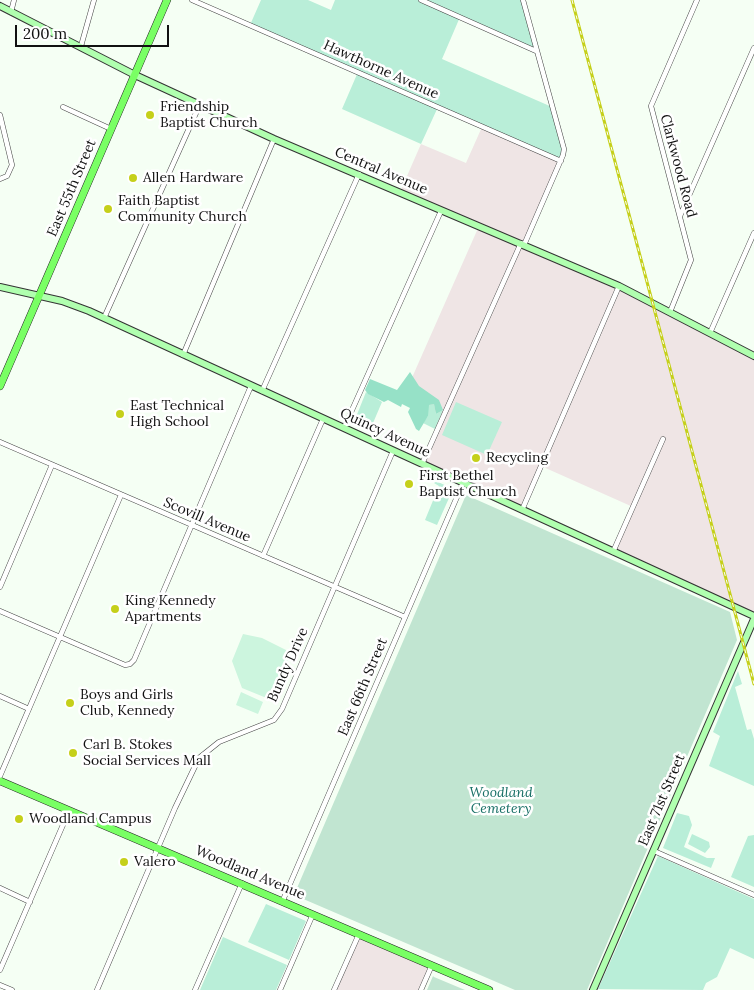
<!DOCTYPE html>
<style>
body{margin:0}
#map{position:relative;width:754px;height:990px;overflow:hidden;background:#f5fff4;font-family:Lora,serif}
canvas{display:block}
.scale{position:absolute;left:15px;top:25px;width:154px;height:22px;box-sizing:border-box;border:2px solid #111;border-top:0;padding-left:6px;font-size:15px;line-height:18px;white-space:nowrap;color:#111;-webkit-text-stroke:4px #fff;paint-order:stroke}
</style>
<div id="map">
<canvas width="754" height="990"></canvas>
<div class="scale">200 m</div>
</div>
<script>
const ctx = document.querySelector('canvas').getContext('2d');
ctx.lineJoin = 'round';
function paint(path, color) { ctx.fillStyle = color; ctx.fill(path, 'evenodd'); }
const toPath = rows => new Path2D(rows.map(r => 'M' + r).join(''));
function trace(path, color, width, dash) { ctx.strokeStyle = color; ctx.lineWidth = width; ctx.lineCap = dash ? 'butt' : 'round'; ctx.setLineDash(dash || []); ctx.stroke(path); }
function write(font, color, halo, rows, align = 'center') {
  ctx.font = font + ' Lora,serif'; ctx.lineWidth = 5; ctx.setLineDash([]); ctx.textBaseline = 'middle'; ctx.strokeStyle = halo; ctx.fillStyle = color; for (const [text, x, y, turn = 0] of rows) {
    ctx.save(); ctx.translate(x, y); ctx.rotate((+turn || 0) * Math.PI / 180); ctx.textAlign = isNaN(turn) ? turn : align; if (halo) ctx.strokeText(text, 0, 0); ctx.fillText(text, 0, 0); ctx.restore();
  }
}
const industrial = toPath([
 [482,127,561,161,524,245,619,286,754,356,754,616,613,552,633,507,541,466,522,510,422,464,444,416,403,398,479,226,400,192,421,144,466,163],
 [359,934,432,965,421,990,335,990]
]);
const green = toPath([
 [261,0,308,0,331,10,335,0,523,0,536,51,460,17,442,59,552,107,564,149,561,161,438,107,421,144,342,109,358,72,250,25],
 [366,392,382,402,370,430,354,422],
 [456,402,502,422,487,455,442,435],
 [434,404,436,414,443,410,435,429,423,423,428,416,428,405],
 [436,481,453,489,437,525,425,520,439,486,434,483],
 [738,671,742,684,735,687,747,730,751,729,754,739,754,786,709,766,720,736,713,732],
 [677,813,689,816,692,825,684,847,707,858,715,858,711,868,663,848],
 [692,834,709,842,710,847,705,853,688,844],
 [754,835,754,887,731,877,748,836],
 [658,856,754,899,754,959,730,948,717,977,706,983,703,990,598,989],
 [266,904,306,921,289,960,248,942],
 [223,937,287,965,276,990,200,990]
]);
const forest = toPath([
 [410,372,419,386,439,400,443,410,436,414,434,404,429,405,428,416,419,431,416,429,408,412,410,408,402,404,401,407,388,400,384,402,368,394,365,390,370,379,397,390]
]);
const cemetery = toPath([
 [466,495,730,612,737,640,587,990,515,990,294,895],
 [433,976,434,977,465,990,427,990]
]);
const pitch = toPath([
 [243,634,262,638,288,651,290,656,269,699,242,688,232,661],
 [241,692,263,702,258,714,236,705]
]);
const street = toPath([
 [192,0,561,161],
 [421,0,536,51],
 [523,0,564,149,563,155,524,245],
 [11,12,14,0],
 [81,46,94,0],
 [63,107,111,129],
 [0,115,12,165,7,176,0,179],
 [680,216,754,48],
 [670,312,691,260,651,106,697,0],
 [104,318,200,104],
 [710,333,754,233],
 [183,355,274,139],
 [262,391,359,174],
 [344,428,441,211],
 [0,442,405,617],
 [422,464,521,243],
 [522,510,619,286],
 [613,552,663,439],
 [263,556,323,419],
 [0,587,52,465],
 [0,611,125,665,130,664,134,660,251,386],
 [0,696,29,709],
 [0,776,121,495],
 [654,851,754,895],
 [0,888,30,902],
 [283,900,463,483],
 [0,970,69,811],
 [0,985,12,990],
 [97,990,175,808,199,758,219,742,274,720,282,709,393,451],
 [195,990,242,883],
 [280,990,313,914],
 [334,990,359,934],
 [421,990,432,965]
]);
const secondary = toPath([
 [0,6,135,75,274,139,619,286,754,356],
 [0,287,62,301,89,311,754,616],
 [593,990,754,619]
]);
const primary = toPath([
 [0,386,167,0],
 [0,781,489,990]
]);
const rail = toPath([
 [572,0,754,684]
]);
const markers = [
 [150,115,5,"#c5d01a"],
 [133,178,5,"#c5d01a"],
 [108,209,5,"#c5d01a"],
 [120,414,5,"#c5d01a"],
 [476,458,5,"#c5d01a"],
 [409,484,5,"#c5d01a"],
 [115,609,5,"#c5d01a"],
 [70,703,5,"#c5d01a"],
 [73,753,5,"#c5d01a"],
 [19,819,5,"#c5d01a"],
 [124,862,5,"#c5d01a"]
];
const streetNames = [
 ["Hawthorne Avenue",381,70,24],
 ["Clarkwood Road",678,166,75],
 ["Central Avenue",381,171,23],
 ["East 55th Street",72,188,-67],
 ["Quincy Avenue",385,433,25],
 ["Scovill Avenue",207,520,23],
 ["Bundy Drive",288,665,-66],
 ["East 66th Street",363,687,-67],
 ["East 71st Street",662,800,-67],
 ["Woodland Avenue",250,873,23]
];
const poiNames = [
 ["Friendship",160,107],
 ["Baptist Church",160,123],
 ["Allen Hardware",143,178],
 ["Faith Baptist",118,201],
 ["Community Church",118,217],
 ["East Technical",130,406],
 ["High School",130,422],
 ["Recycling",486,458],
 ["First Bethel",419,476],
 ["Baptist Church",419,492],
 ["King Kennedy",125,601],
 ["Apartments",125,617],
 ["Boys and Girls",80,695],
 ["Club, Kennedy",80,711],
 ["Carl B. Stokes",83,745],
 ["Social Services Mall",83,761],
 ["Woodland Campus",29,819],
 ["Valero",134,862]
];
const parkNames = [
 ["Woodland",501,793],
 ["Cemetery",501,809]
];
paint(industrial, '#efe5e5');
paint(green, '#b9eed8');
paint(forest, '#96e1c7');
paint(cemetery, '#c1e5d1');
paint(pitch, '#ccf5de');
trace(street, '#444', 5.5);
trace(secondary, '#333', 8);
trace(primary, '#222', 8);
trace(street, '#fff', 4.5);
trace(secondary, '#b0ffaf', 6);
trace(primary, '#79ff64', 7);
trace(rail, '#c5d01a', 3);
trace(rail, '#fff', 1, [4]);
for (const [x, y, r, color] of markers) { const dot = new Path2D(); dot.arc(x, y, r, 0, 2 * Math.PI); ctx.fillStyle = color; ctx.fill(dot); trace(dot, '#fff', 2); }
write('14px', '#111', '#fff', streetNames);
write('14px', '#111', '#fff', poiNames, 'left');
write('italic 14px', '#197067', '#fff', parkNames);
</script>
